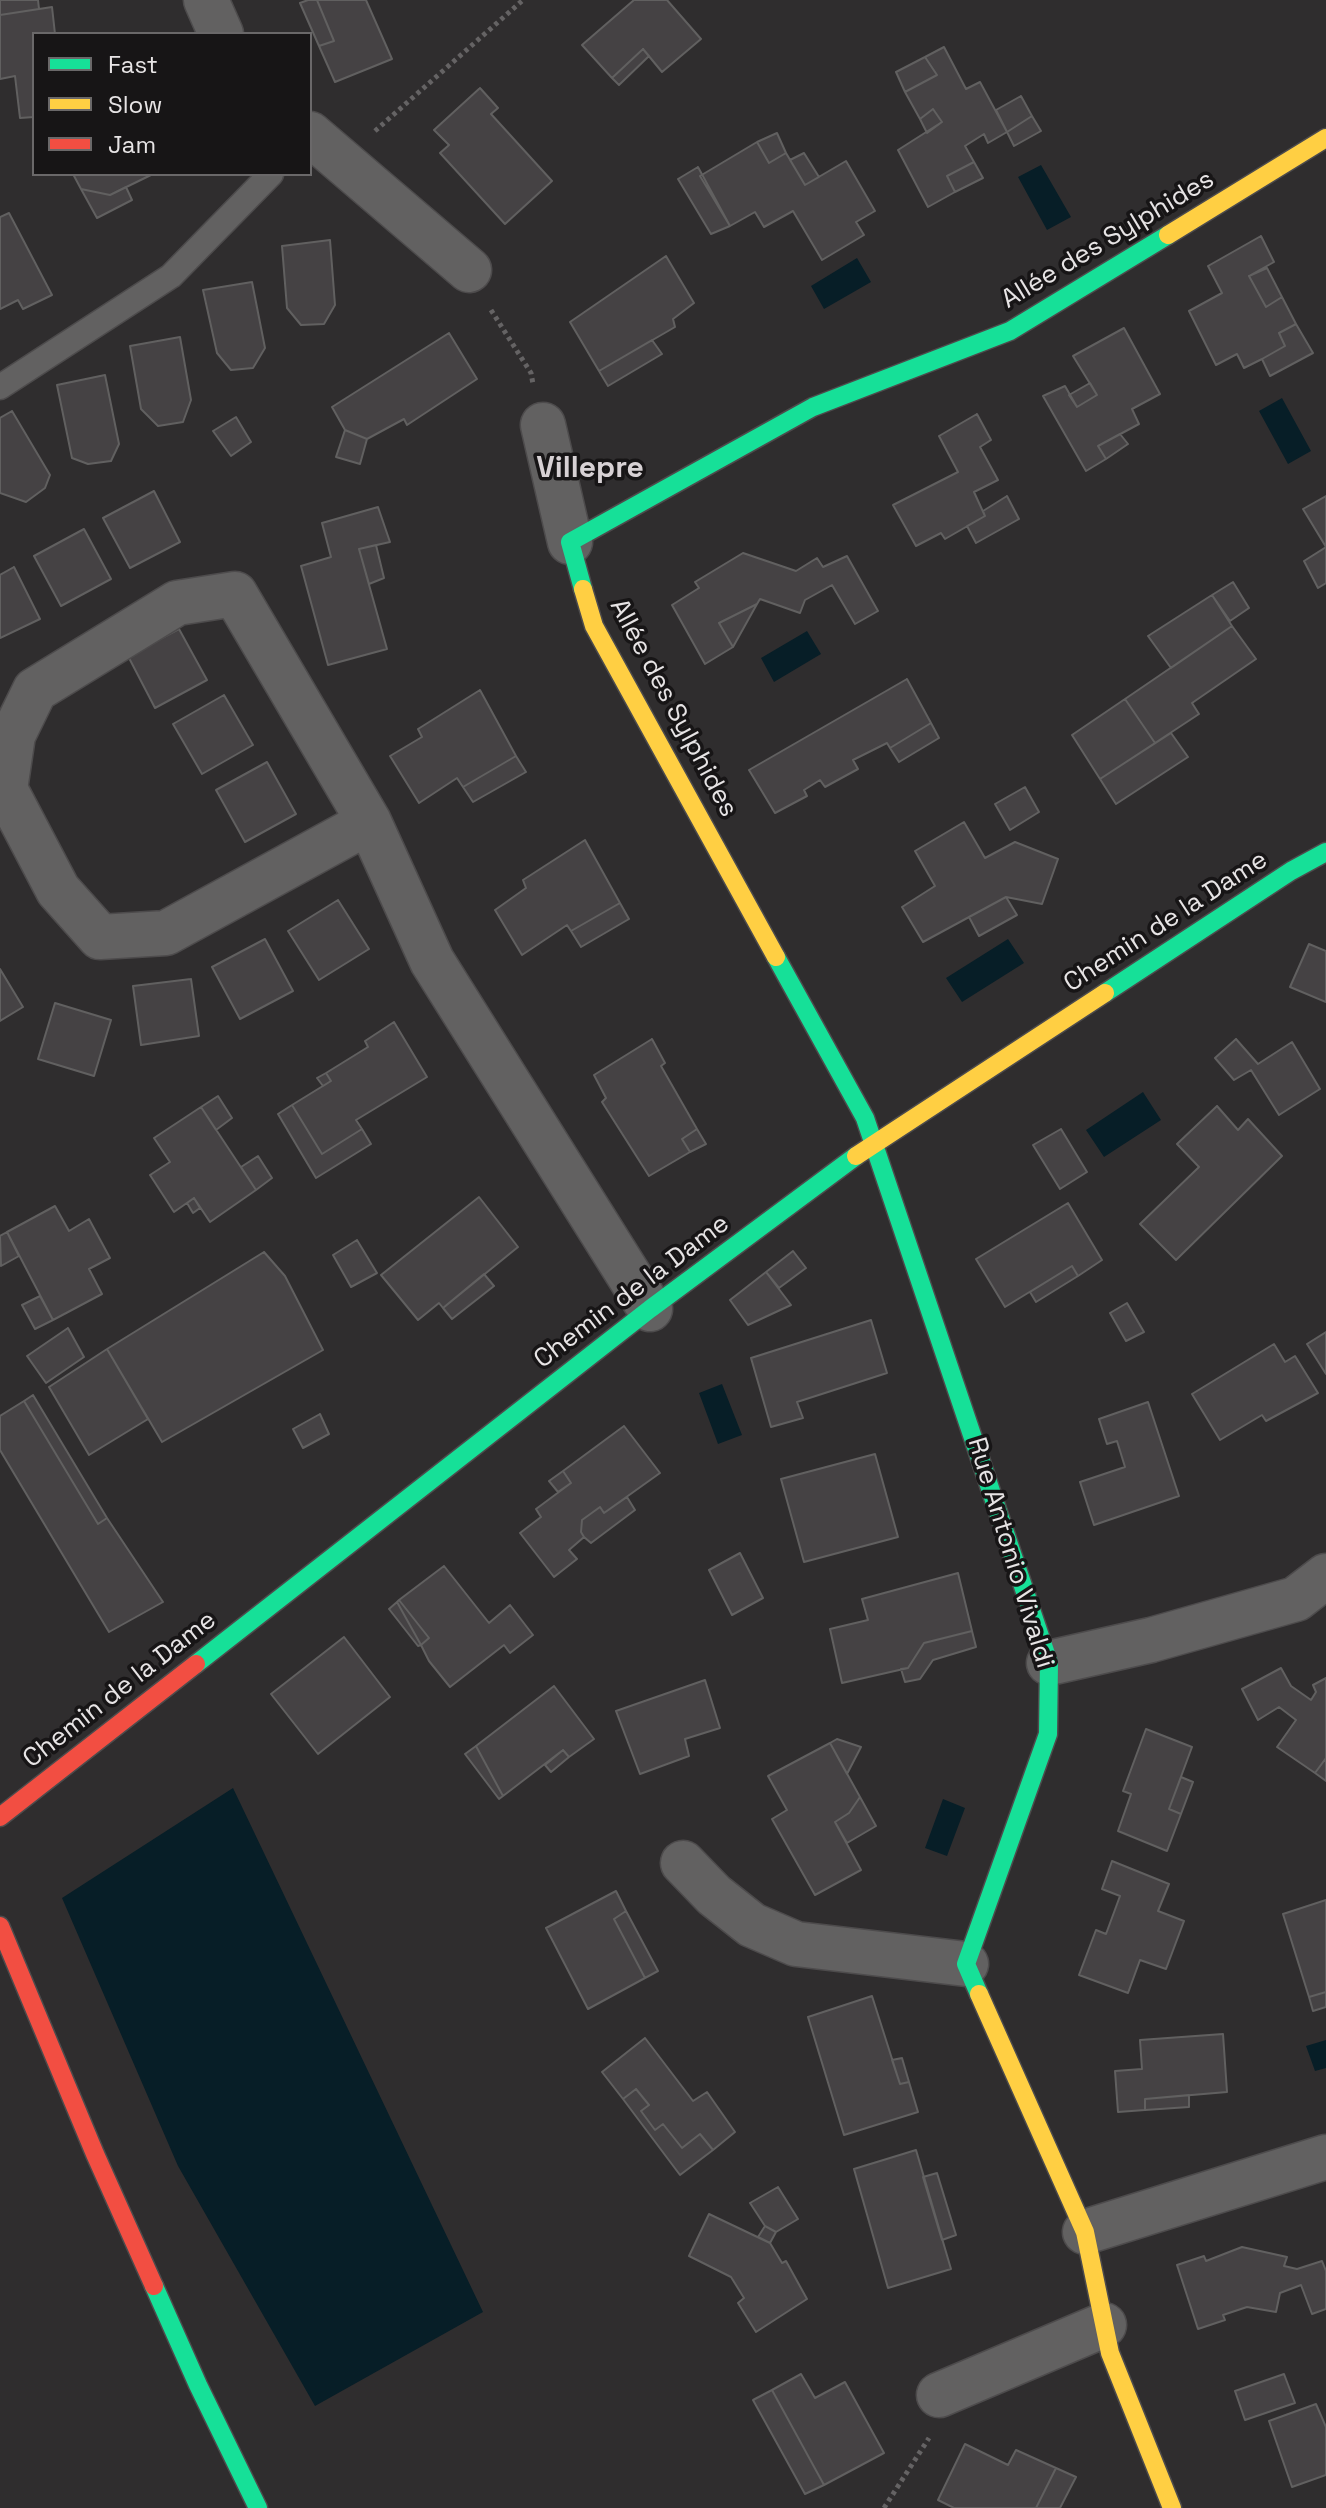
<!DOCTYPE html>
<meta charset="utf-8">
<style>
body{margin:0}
#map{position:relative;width:1326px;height:2508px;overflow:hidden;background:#2f2d2e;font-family:"Space Grotesk",sans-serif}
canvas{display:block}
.legend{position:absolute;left:32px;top:32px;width:280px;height:144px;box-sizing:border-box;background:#171516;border:2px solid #6a6869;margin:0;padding:10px 14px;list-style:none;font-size:24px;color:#e7e4e5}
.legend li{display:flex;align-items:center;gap:16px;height:40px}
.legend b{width:40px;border:2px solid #6a6869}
</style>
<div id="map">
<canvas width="1326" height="2508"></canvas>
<ul class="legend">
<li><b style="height:10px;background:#16e098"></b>Fast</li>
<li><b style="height:10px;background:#ffcf43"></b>Slow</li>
<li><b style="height:10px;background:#f24e42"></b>Jam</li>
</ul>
</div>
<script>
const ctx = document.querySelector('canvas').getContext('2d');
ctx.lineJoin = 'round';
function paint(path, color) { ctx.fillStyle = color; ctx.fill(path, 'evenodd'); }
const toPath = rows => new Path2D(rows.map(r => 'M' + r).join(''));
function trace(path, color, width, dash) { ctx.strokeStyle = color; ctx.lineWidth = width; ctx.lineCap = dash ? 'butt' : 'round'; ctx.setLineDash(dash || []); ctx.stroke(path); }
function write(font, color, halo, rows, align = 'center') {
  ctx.font = font + ' "Space Grotesk",sans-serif'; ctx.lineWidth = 7; ctx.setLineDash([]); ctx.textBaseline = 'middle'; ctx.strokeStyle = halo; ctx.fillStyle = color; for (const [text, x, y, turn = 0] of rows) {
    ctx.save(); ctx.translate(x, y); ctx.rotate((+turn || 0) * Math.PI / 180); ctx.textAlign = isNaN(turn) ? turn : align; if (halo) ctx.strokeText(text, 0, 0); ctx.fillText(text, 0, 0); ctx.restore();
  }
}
const water = toPath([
 [1041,165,1071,217,1047,230,1018,177],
 [857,258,871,282,824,309,811,286],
 [1282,398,1311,451,1288,464,1259,411],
 [807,631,821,654,774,682,761,658],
 [1008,939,1024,963,962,1002,946,978],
 [1143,1092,1161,1120,1104,1157,1086,1130],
 [722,1384,742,1435,718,1444,699,1393],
 [233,1788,483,2312,315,2406,178,2166,62,1898],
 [943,1799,965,1808,947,1856,925,1848],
 [1326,2040,1326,2068,1315,2071,1306,2046]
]);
const building = toPath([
 [0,0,38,0,39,9,0,15,0,0],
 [308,0,317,0,334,41,319,46,300,3,308,0],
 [317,0,366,0,392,59,335,82,319,46,334,41,317,0],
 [634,0,667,0,701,39,662,72,643,49,612,78,582,45,634,0],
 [52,7,55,34,34,34,34,117,20,118,15,76,0,79,0,15,52,7],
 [944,47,966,89,980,82,1007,132,988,143,984,134,965,146,974,162,947,176,955,192,928,207,898,150,942,122,933,109,920,119,905,92,937,75,925,57,944,47],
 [643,49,649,56,619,85,612,78,643,49],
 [925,57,937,75,905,92,896,72,925,57],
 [480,88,498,108,491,114,552,181,505,224,440,153,449,145,434,130,480,88],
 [1021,96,1032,116,1007,132,996,110,1021,96],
 [933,109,942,122,927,133,920,119,933,109],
 [1032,116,1041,131,1014,146,1007,132,1032,116],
 [777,133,786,153,769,163,757,142,777,133],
 [757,142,769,163,786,153,805,185,846,161,875,211,856,222,864,235,822,260,793,211,764,227,755,212,730,226,700,176,757,142],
 [804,153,819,177,805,185,790,160,804,153],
 [974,162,983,178,955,192,947,176,974,162],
 [698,167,730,226,711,234,678,179,698,167],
 [73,174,153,174,110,195,81,189,73,174],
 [126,187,132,200,97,218,81,189,110,195,126,187],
 [9,213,52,295,23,309,18,300,0,309,0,217,9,213],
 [1261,236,1274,262,1249,276,1266,307,1282,297,1296,324,1279,333,1285,346,1262,359,1244,368,1237,354,1216,365,1189,311,1222,293,1208,266,1261,236],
 [330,240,335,305,324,324,301,325,287,308,282,246,330,240],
 [666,256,694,303,673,319,675,327,599,371,570,322,666,256],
 [1267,268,1282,297,1266,307,1249,276,1267,268],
 [252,282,265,348,253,368,231,370,217,353,203,290,252,282],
 [1296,324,1313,353,1270,376,1262,359,1285,346,1279,333,1296,324],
 [1124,328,1160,394,1132,409,1139,424,1098,446,1106,459,1086,471,1043,396,1065,386,1077,407,1097,395,1073,356,1124,328],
 [449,333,477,379,407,425,404,419,367,439,345,430,332,407,449,333],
 [180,337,191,400,183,422,158,426,141,409,130,346,180,337],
 [652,340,662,354,608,386,599,371,652,340],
 [105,375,119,444,111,461,88,464,72,458,57,385,105,375],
 [1090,383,1097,395,1077,407,1069,395,1090,383],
 [12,411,50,475,45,488,26,502,0,493,0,418,12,411],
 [977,414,991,440,980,447,998,480,974,492,985,516,945,539,941,533,916,546,893,505,958,472,939,436,977,414],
 [236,417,251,442,231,456,213,431,236,417],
 [345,430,367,439,360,464,336,457,345,430],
 [1120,434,1128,444,1106,459,1098,446,1120,434],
 [154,491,180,542,130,568,103,518,154,491],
 [1007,496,1019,519,976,543,967,526,985,516,983,511,1007,496],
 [1326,496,1326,547,1303,509,1326,496],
 [378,507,390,542,359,549,387,649,328,665,301,566,331,557,322,523,378,507],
 [84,529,111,579,61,606,34,556,84,529],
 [376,545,384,578,369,584,359,549,376,545],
 [1326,547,1326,583,1318,588,1304,561,1326,547],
 [743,553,796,571,817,558,823,567,847,556,878,611,855,624,832,585,805,600,800,613,760,599,757,604,719,623,733,647,705,664,672,605,699,588,695,582,743,553],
 [14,567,40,619,0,638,0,575,14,567],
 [1233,582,1249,608,1230,621,1212,595,1233,582],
 [1212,595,1232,626,1171,668,1148,636,1212,595],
 [757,604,733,647,719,623,757,604],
 [1232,626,1256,659,1192,703,1199,714,1155,743,1125,699,1232,626],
 [179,629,207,680,155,708,128,656,179,629],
 [907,679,931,723,890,748,887,743,853,760,858,769,825,787,820,780,804,790,807,796,775,813,749,770,907,679],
 [480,690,516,756,463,787,457,778,419,803,390,756,422,737,418,729,480,690],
 [224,695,253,745,202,774,173,724,224,695],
 [1125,699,1155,743,1100,779,1072,735,1125,699],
 [931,723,939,738,899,762,890,748,931,723],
 [1171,733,1188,757,1116,804,1100,779,1171,733],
 [516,756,526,772,473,802,463,787,516,756],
 [267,762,296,814,245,842,216,790,267,762],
 [1025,787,1039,812,1010,830,995,804,1025,787],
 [964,822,985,858,1015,842,1058,859,1042,904,1006,897,923,942,902,907,935,886,915,851,964,822],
 [585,840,620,903,571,931,567,925,522,955,495,910,526,888,523,880,585,840],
 [1006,897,1017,915,979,936,969,917,1006,897],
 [338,900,369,949,319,980,288,931,338,900],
 [620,903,629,919,581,947,571,931,620,903],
 [265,939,293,991,240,1019,212,967,265,939],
 [1309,944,1326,951,1326,1002,1290,987,1309,944],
 [0,969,23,1007,0,1021,0,969],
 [191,979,199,1036,141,1045,133,986,191,979],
 [55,1003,111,1020,94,1076,38,1059,55,1003],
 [394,1022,427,1077,356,1120,362,1129,322,1154,292,1105,331,1081,326,1073,368,1047,365,1041,394,1022],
 [652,1039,665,1063,661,1066,697,1129,682,1139,690,1152,649,1176,602,1102,606,1098,594,1075,652,1039],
 [1236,1039,1258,1064,1292,1042,1320,1089,1279,1115,1251,1070,1234,1080,1215,1058,1236,1039],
 [326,1073,331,1081,323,1086,317,1078,326,1073],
 [218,1096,232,1118,216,1130,201,1107,218,1096],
 [292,1105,322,1154,362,1129,371,1144,316,1178,278,1114,292,1105],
 [1217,1106,1238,1130,1248,1119,1282,1156,1176,1260,1140,1224,1199,1167,1177,1144,1217,1106],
 [201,1107,256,1190,210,1222,194,1198,174,1212,150,1175,170,1162,154,1138,201,1107],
 [697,1129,706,1144,690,1152,682,1139,697,1129],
 [1061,1129,1087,1172,1060,1189,1033,1145,1061,1129],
 [258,1156,272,1178,256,1190,241,1167,258,1156],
 [479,1197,518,1247,443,1308,439,1303,418,1320,381,1275,479,1197],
 [194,1198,200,1208,193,1213,187,1203,194,1198],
 [1068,1203,1102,1260,1078,1276,1072,1266,1005,1307,976,1259,1068,1203],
 [55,1206,69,1231,89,1219,110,1258,89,1269,102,1294,53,1320,7,1232,55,1206],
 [7,1232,19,1256,1,1266,0,1236,7,1232],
 [357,1240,377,1273,351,1287,333,1255,357,1240],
 [793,1251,806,1268,779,1288,766,1272,793,1251],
 [264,1252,285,1276,323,1350,162,1442,107,1349,264,1252],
 [1072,1266,1078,1276,1036,1302,1030,1292,1072,1266],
 [766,1272,791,1305,748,1325,730,1300,766,1272],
 [484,1274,494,1286,452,1319,443,1308,484,1274],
 [40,1296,53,1320,35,1329,22,1305,40,1296],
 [1127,1303,1144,1332,1126,1341,1110,1313,1127,1303],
 [871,1320,887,1373,797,1402,803,1418,771,1427,751,1358,871,1320],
 [68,1328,84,1357,46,1383,27,1356,68,1328],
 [1326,1332,1326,1374,1307,1344,1326,1332],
 [1274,1344,1285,1362,1295,1356,1318,1393,1266,1421,1262,1415,1220,1440,1192,1394,1274,1344],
 [107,1349,148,1419,89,1455,49,1387,107,1349],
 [33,1395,107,1518,98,1524,24,1401,33,1395],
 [24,1401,98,1524,107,1518,163,1602,109,1632,0,1450,0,1416,24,1401],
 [1148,1402,1179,1496,1094,1525,1080,1482,1125,1467,1117,1441,1107,1444,1099,1419,1148,1402],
 [320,1414,329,1434,303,1448,293,1429,320,1414],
 [624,1426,660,1473,604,1513,600,1507,582,1520,581,1532,584,1537,569,1550,577,1559,554,1577,520,1533,541,1517,536,1509,571,1483,563,1471,624,1426],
 [875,1454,898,1537,804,1562,781,1479,875,1454],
 [563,1471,571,1483,558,1492,549,1481,563,1471],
 [627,1497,635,1510,591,1543,584,1537,581,1532,582,1520,600,1507,604,1513,627,1497],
 [740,1553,763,1598,732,1615,709,1570,740,1553],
 [444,1566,489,1623,510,1605,533,1635,510,1653,504,1645,450,1687,429,1661,421,1645,429,1638,399,1600,444,1566],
 [958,1573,972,1631,924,1643,908,1668,842,1683,830,1629,868,1620,862,1599,958,1573],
 [399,1600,429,1638,421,1645,397,1602,399,1600],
 [397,1602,421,1645,418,1646,389,1609,397,1602],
 [972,1631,976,1647,933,1660,920,1679,905,1682,901,1669,908,1668,924,1643,972,1631],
 [344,1637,390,1697,318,1754,271,1694,344,1637],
 [1281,1668,1291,1686,1311,1700,1316,1692,1313,1685,1326,1678,1326,1758,1315,1773,1277,1747,1296,1720,1279,1707,1258,1720,1242,1689,1281,1668],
 [705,1680,720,1728,685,1739,689,1756,640,1774,616,1711,705,1680],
 [554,1686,594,1739,569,1757,563,1750,503,1796,476,1746,554,1686],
 [1146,1729,1192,1747,1169,1809,1181,1814,1167,1851,1118,1831,1131,1794,1123,1791,1146,1729],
 [837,1739,861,1747,847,1774,830,1743,837,1739],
 [830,1743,860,1797,849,1813,835,1822,861,1870,815,1895,772,1819,787,1810,768,1776,830,1743],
 [476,1746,503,1796,499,1799,465,1754,476,1746],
 [563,1750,569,1757,551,1772,545,1765,563,1750],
 [1326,1758,1326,1781,1315,1773,1326,1758],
 [1181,1777,1193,1782,1181,1814,1169,1809,1181,1777],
 [860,1797,876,1826,847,1843,835,1822,849,1813,860,1797],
 [1112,1861,1169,1884,1158,1911,1184,1921,1166,1969,1140,1960,1128,1993,1079,1975,1096,1930,1106,1934,1120,1896,1102,1889,1112,1861],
 [616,1891,626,1911,614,1919,645,1978,588,2009,546,1928,616,1891],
 [1326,1900,1326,1992,1309,1997,1283,1914,1326,1900],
 [626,1911,658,1971,645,1978,614,1919,626,1911],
 [1326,1992,1326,2007,1313,2011,1309,1997,1326,1992],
 [872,1996,900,2084,909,2082,918,2112,844,2135,808,2017,872,1996],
 [1223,2034,1227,2092,1145,2099,1145,2110,1118,2112,1115,2071,1142,2069,1140,2040,1223,2034],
 [645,2038,693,2101,707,2092,735,2132,713,2150,700,2134,682,2148,663,2124,655,2130,641,2111,649,2105,636,2089,623,2099,602,2072,645,2038],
 [902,2058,909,2082,900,2084,892,2060,902,2058],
 [636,2089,649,2105,641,2111,655,2130,663,2124,682,2148,700,2134,713,2150,680,2175,623,2099,636,2089],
 [1189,2095,1189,2107,1145,2110,1145,2099,1189,2095],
 [916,2150,951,2269,888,2288,854,2169,916,2150],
 [937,2173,956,2235,942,2240,923,2177,937,2173],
 [778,2187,798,2219,776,2232,765,2226,750,2203,778,2187],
 [709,2214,770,2243,782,2263,786,2261,807,2299,756,2332,738,2303,744,2298,731,2277,689,2256,709,2214],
 [765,2226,776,2232,770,2243,758,2237,765,2226],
 [1242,2247,1287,2257,1284,2266,1297,2269,1322,2261,1326,2271,1326,2309,1312,2314,1301,2285,1280,2293,1276,2312,1247,2307,1223,2315,1225,2320,1198,2329,1177,2265,1204,2256,1206,2261,1242,2247],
 [801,2374,815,2398,845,2382,884,2453,824,2485,772,2390,801,2374],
 [1284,2374,1295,2403,1245,2420,1235,2391,1284,2374],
 [772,2390,824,2485,805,2494,753,2400,772,2390],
 [1316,2404,1326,2427,1326,2475,1292,2487,1269,2421,1316,2404],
 [965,2444,1008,2465,1016,2450,1056,2468,1036,2508,954,2508,938,2500,965,2444],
 [1056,2468,1076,2477,1060,2508,1036,2508,1056,2468]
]);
const path = toPath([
 [375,131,523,0],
 [491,310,531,373,533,384],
 [884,2508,929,2438]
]);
const lane = toPath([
 [0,387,171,276,271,174]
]);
const street = toPath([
 [206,0,221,34],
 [310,134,469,270],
 [543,425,570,542],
 [369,822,166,933,100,937,58,890,5,789,13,735,35,690,177,603,235,594,369,822,432,961,650,1309],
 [1049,1663,1151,1640,1296,1599,1326,1576],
 [683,1863,714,1895,752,1925,796,1944,966,1964],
 [1085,2232,1326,2157],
 [939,2395,1104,2325]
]);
const fast = toPath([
 [583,589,570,542,813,407,1010,331,1168,235],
 [776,957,865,1118,1049,1663,1048,1734,966,1964,979,1994],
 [1105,993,1291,871,1326,852],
 [196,1664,650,1309,856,1156],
 [154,2286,198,2385,258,2508]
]);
const slow = toPath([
 [1168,235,1326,138],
 [583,589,594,626,776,957],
 [856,1156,1105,993],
 [979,1994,1085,2232,1110,2353,1172,2508]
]);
const jam = toPath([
 [0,1817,196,1664],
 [0,1926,95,2154,154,2286]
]);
const streetNames = [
 ["Allée des Sylphides",1108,240,-31],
 ["Allée des Sylphides",673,708,62],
 ["Chemin de la Dame",1166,922,-33],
 ["Chemin de la Dame",632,1292,-37],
 ["Rue Antonio Vivaldi",1010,1553,73],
 ["Chemin de la Dame",120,1690,-38]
];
const quarterNames = [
 ["Villepre",590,469]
];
paint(water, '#071e27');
paint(building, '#454244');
trace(building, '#616060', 2);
trace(lane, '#4d4b4c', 27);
trace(street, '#4d4b4c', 47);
trace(fast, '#4d4b4c', 21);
trace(slow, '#4d4b4c', 21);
trace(jam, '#4d4b4c', 21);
trace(path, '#656364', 5, [4, 4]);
trace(lane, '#626161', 24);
trace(street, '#626161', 44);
trace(fast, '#16e098', 18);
trace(slow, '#ffcf43', 18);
trace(jam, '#f24e42', 18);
write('26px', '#e7e4e5', '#171516', streetNames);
write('bold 30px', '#d7d1d4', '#171516', quarterNames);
</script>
